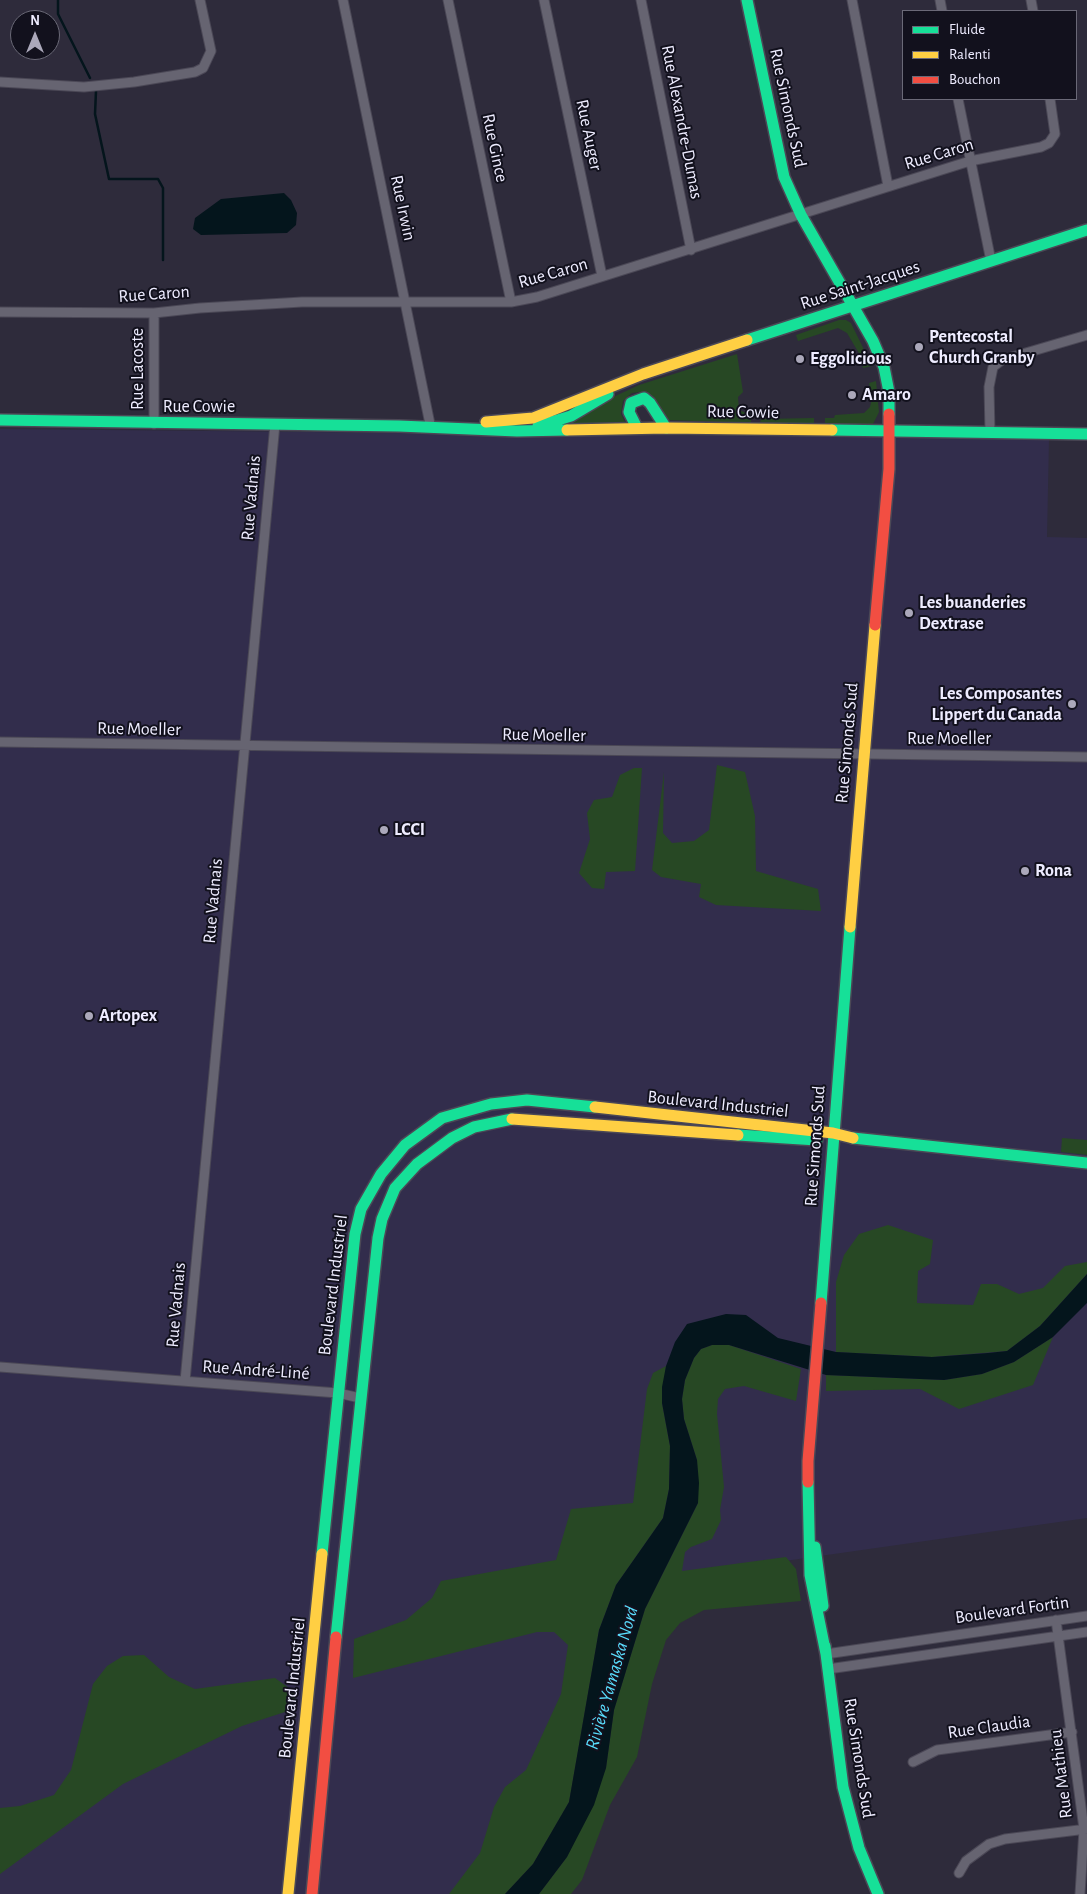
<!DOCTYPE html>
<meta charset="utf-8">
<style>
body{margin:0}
#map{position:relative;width:1087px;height:1894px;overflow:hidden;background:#2e2b3b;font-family:"Alegreya Sans",sans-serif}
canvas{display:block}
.legend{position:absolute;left:902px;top:10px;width:175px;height:90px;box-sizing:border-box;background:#12111d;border:1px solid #6a6977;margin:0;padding:6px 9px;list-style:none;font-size:15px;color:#eeecff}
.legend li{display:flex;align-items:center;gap:10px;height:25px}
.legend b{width:25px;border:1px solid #6a6977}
.north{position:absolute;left:10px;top:10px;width:50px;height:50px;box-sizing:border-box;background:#12111d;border:1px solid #6a6977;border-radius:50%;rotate:0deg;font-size:14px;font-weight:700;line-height:20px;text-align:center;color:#eeecff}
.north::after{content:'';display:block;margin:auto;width:18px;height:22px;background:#aba8ba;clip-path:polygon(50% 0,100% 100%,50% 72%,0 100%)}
</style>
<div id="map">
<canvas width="1087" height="1894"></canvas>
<ul class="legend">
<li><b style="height:6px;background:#16e098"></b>Fluide</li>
<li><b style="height:6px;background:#ffcf43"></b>Ralenti</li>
<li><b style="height:6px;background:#f24e42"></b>Bouchon</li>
</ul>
<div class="north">N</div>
</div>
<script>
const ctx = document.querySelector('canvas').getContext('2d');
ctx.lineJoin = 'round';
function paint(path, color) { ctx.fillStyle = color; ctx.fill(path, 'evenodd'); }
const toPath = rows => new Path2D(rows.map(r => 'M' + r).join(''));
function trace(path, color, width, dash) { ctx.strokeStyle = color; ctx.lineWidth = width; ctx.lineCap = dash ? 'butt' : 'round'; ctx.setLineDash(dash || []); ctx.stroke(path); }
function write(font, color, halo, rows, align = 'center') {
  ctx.font = font + ' "Alegreya Sans",sans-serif'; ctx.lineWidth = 4; ctx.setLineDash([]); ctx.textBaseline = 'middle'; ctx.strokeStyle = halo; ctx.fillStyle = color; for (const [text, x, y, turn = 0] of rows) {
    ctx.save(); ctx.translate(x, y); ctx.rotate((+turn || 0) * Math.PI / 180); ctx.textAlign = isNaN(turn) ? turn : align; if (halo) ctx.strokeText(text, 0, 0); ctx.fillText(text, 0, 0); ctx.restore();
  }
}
const built = toPath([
 [0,429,1049,439,1047,537,1087,538,1087,1518,616,1585,505,1894,0,1894]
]);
const green = toPath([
 [839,320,846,320,851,323,872,366,863,368,860,355,847,333,838,328,798,341,796,335],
 [737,354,743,392,738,397,739,410,751,415,751,423,666,420,648,394,640,392,632,393,623,401,621,414,625,422,623,425,572,424,572,422,609,399,639,385],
 [876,381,879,412,873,424,825,424,825,418,834,418,835,415,864,413,870,407,872,399,869,383],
 [814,418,814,424,760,423,761,419],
 [717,765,745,772,755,816,756,871,818,889,821,911,716,905,699,897,701,884,661,877,652,870,664,772,663,833,672,843,694,841,709,830],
 [634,768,642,768,635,871,606,872,604,889,592,888,579,873,590,839,587,813,594,800,612,797,620,775],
 [1062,1138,1087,1140,1087,1155,1061,1152],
 [888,1225,933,1240,930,1264,918,1271,917,1303,973,1305,981,1284,997,1284,1019,1294,1043,1288,1065,1266,1087,1262,1087,1274,1040,1326,1007,1351,932,1357,836,1352,836,1282,844,1255,859,1234],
 [1053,1337,1033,1385,959,1409,920,1389,826,1391,826,1375,944,1380,982,1374,1014,1362],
 [712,1345,729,1345,801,1369,796,1401,744,1386,725,1389,718,1399,717,1414,724,1487,720,1510,721,1520,712,1539,691,1547,685,1552,682,1571,786,1557,796,1569,801,1601,704,1610,680,1623,666,1640,652,1684,637,1757,610,1805,582,1880,571,1894,539,1894,567,1857,606,1768,614,1710,645,1609,698,1503,697,1460,684,1419,682,1399,685,1380,694,1358,701,1349],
 [666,1366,662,1403,670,1446,669,1489,663,1518,616,1585,599,1630,569,1802,533,1864,505,1894,449,1894,480,1853,494,1807,505,1787,526,1770,561,1694,568,1645,554,1632,537,1632,353,1678,354,1639,406,1620,432,1598,441,1581,556,1560,571,1509,633,1503,647,1389,653,1373],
 [144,1655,169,1677,195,1689,275,1678,296,1693,294,1706,288,1711,242,1726,123,1784,0,1874,0,1808,20,1806,54,1795,71,1770,93,1684,107,1666,123,1656]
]);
const water = toPath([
 [284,193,291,200,297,213,296,225,287,233,201,235,193,229,195,218,221,199],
 [1087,1274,1087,1303,1053,1337,1014,1362,982,1374,944,1380,826,1375,729,1345,712,1345,701,1349,694,1358,685,1380,682,1399,684,1419,697,1460,699,1483,698,1503,645,1609,614,1710,606,1768,594,1805,567,1857,539,1894,505,1894,533,1864,569,1802,599,1630,616,1585,663,1518,669,1489,670,1446,662,1403,662,1387,666,1366,675,1342,687,1324,726,1314,746,1315,778,1338,836,1352,932,1357,988,1353,1007,1351,1040,1326]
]);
const stream = toPath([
 [58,0,58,14,90,78],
 [96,91,95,114,109,179,158,179,163,188,163,260]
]);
const street = toPath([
 [343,0,430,424],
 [448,0,511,302],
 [544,0,602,276],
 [641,0,691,250],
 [852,0,888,186],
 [940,0,942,11],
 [1031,0,1033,11],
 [0,82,84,87,134,82,195,72,203,68,211,51,200,0],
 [958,99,991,261],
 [0,312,154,313,200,308,302,302,511,302,537,297,970,161,1041,147,1049,143,1055,134,1050,99],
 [154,424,154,313],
 [990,433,989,387,993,367,1002,360,1087,335],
 [0,742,1087,757],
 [0,1367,338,1393,360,1398],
 [185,1381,275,424],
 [1056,1620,1084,1829,1080,1894],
 [826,1654,1087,1616],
 [828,1669,1087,1632],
 [913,1762,937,1750,1072,1732],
 [959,1873,966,1861,989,1844,1005,1839,1087,1829]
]);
const fast = toPath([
 [747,0,784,177,801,215,873,341,884,367,889,392,889,414],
 [747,340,1087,230],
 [0,420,399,426,517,431,567,430],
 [538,426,571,416,608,394],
 [637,428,629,412,631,403,644,398,650,403,666,428],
 [832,430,1087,434],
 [738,1135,817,1140],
 [853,1138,1087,1163],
 [821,1303,850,927],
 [808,1482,810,1575,826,1654],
 [815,1547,823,1606],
 [322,1554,355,1234,361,1209,381,1174,405,1145,442,1118,491,1104,527,1100,595,1107],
 [336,1637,378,1238,382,1219,395,1188,417,1164,452,1138,474,1127,512,1119],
 [825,1646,843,1787,859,1848,878,1894]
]);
const slow = toPath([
 [486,422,533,418,643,374,747,340],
 [567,430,666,428,832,430],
 [850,927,875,625],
 [595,1107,833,1133,853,1138],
 [512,1119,738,1135],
 [288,1894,322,1554]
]);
const jam = toPath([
 [875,625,889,469,889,414],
 [808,1482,808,1461,821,1303],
 [312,1894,336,1637]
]);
const markers = [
 [919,347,5,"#aba8ba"],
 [800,359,5,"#aba8ba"],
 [852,395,5,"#aba8ba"],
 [909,613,5,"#aba8ba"],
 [1072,704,5,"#aba8ba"],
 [384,830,5,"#aba8ba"],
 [1025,871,5,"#aba8ba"],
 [89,1016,5,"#aba8ba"]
];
const streetNames = [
 ["Rue Simonds Sud",788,108,78],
 ["Rue Alexandre-Dumas",682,122,79],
 ["Rue Auger",589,135,78],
 ["Rue Gince",495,148,78],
 ["Rue Caron",939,154,-17],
 ["Rue Irwin",403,208,78],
 ["Rue Caron",553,273,-16],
 ["Rue Saint-Jacques",860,285,-18],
 ["Rue Caron",154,294,-4],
 ["Rue Lacoste",138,369,-90],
 ["Rue Cowie",199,407],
 ["Rue Cowie",743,412,1],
 ["Rue Vadnais",251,498,-85],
 ["Rue Moeller",139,729,1],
 ["Rue Moeller",544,735,1],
 ["Rue Moeller",949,739],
 ["Rue Simonds Sud",847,743,-85],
 ["Rue Vadnais",213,901,-85],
 ["Boulevard Industriel",718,1104,6],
 ["Rue Simonds Sud",815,1146,-86],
 ["Boulevard Industriel",333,1285,-83],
 ["Rue Vadnais",176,1305,-85],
 ["Rue André-Liné",256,1370,4],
 ["Boulevard Fortin",1012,1610,-8],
 ["Boulevard Industriel",292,1688,-84],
 ["Rue Claudia",989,1727,-8],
 ["Rue Simonds Sud",859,1758,81],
 ["Rue Mathieu",1061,1774,-97]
];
const poiNames = [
 ["Pentecostal",929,337],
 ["Church Granby",929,358],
 ["Eggolicious",810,359],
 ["Amaro",862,395],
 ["Les buanderies",919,603],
 ["Dextrase",919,624],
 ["Les Composantes",1062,694,"right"],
 ["Lippert du Canada",1062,715,"right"],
 ["LCCI",394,830],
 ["Rona",1035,871],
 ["Artopex",99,1016]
];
const waterNames = [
 ["Rivière Yamaska Nord",612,1678,-74]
];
paint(built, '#322d4c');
paint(green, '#274824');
paint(water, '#04151c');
trace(stream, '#04151c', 2.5);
trace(street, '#4b4856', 11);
trace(fast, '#4b4856', 14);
trace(slow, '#4b4856', 14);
trace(jam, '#4b4856', 14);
trace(street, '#666471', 9);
trace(fast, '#16e098', 11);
trace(slow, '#ffcf43', 11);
trace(jam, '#f24e42', 11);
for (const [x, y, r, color] of markers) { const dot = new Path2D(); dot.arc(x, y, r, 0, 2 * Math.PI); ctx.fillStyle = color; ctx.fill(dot); trace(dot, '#12111d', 2); }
write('18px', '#eeecff', '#12111d', streetNames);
write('bold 18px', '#eeecff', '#12111d', poiNames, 'left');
write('italic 19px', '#59ddfd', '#12111d', waterNames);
</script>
